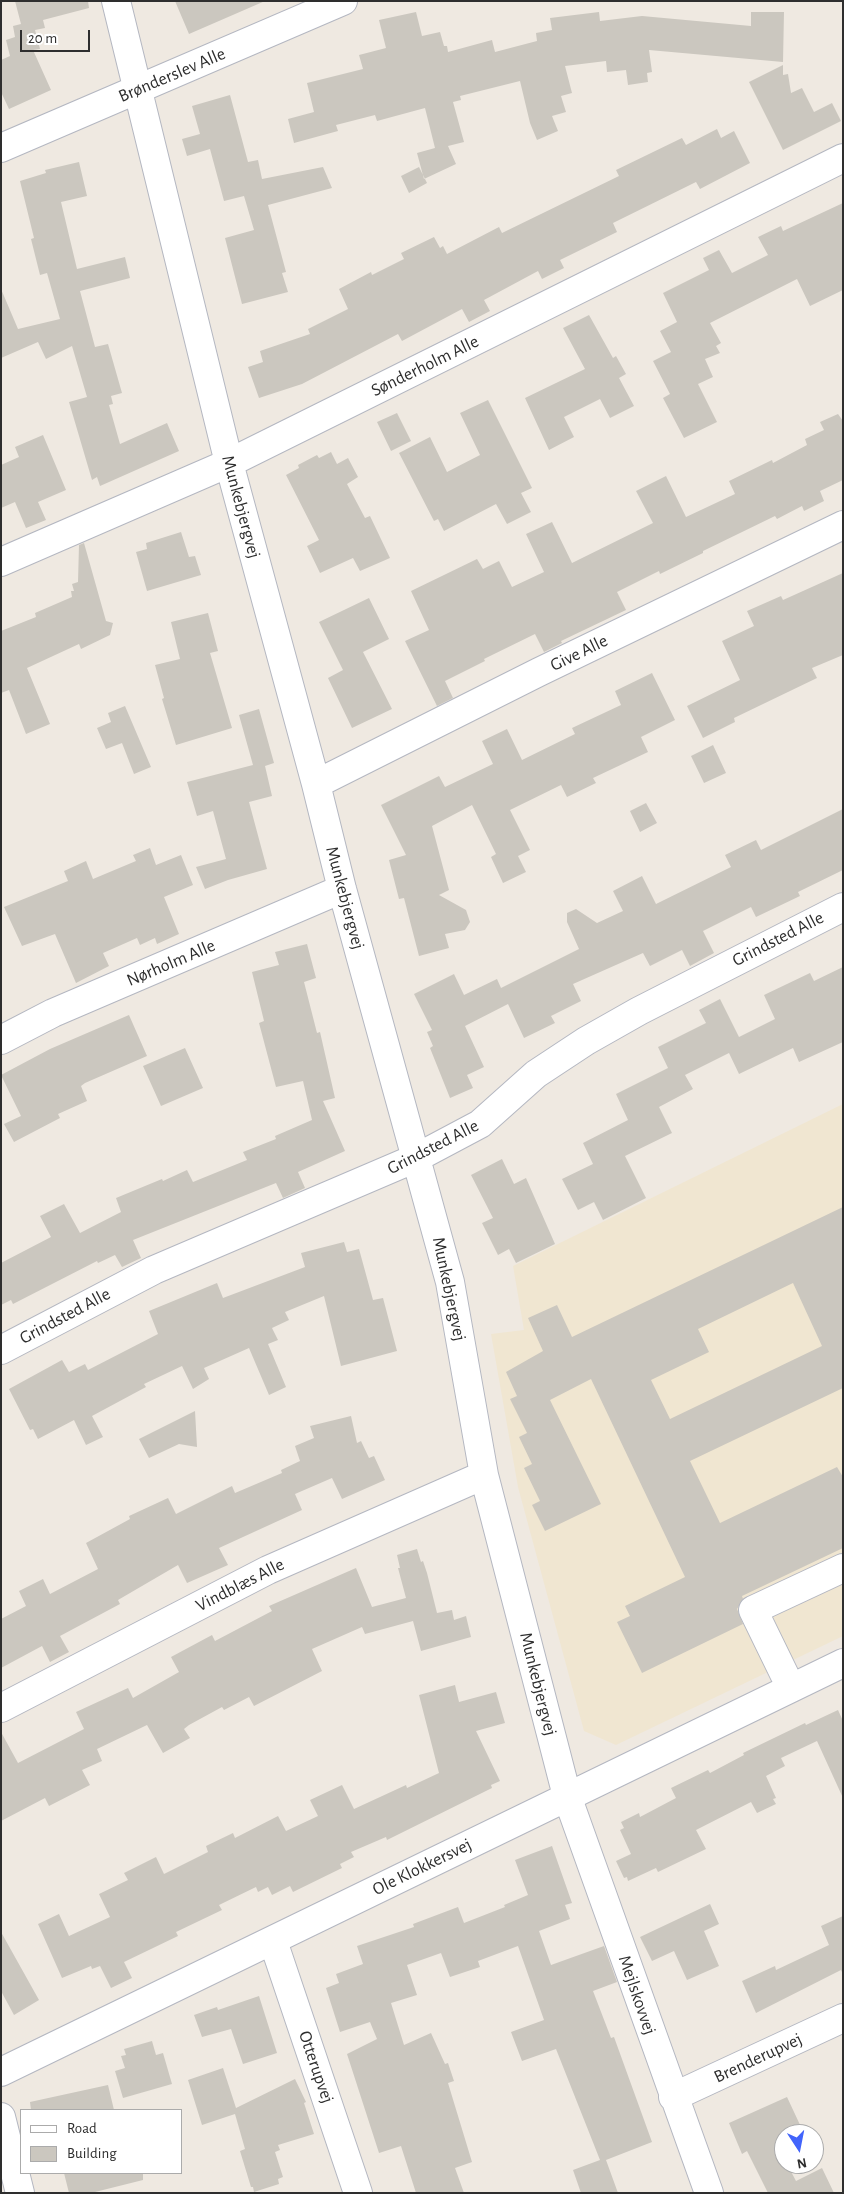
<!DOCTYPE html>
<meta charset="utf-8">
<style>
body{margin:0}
#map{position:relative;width:844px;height:2194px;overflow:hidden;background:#efe9e1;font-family:"Alegreya Sans",sans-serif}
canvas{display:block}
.frame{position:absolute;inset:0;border:2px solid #2e2e2e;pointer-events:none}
.legend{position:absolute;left:20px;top:2109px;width:162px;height:65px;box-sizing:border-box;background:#fff;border:1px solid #ababab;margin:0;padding:6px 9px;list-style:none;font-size:15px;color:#2e2e2e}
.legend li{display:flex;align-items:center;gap:10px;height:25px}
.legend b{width:25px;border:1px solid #ababab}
.north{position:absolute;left:774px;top:2124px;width:50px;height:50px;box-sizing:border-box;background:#fff;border:1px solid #ababab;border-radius:50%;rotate:169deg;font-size:14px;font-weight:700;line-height:20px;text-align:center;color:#2e2e2e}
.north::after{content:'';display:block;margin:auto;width:18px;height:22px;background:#4264fb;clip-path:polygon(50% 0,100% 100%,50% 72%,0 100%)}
.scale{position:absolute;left:20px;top:30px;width:70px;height:22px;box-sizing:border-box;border:2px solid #2e2e2e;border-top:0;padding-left:6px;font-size:15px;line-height:18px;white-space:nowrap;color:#2e2e2e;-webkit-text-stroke:4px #fff;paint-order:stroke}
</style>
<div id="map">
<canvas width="844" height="2194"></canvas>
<div class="frame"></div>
<ul class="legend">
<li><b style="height:6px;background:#fff"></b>Road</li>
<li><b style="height:14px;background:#cbc7bf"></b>Building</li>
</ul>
<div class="north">N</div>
<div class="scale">20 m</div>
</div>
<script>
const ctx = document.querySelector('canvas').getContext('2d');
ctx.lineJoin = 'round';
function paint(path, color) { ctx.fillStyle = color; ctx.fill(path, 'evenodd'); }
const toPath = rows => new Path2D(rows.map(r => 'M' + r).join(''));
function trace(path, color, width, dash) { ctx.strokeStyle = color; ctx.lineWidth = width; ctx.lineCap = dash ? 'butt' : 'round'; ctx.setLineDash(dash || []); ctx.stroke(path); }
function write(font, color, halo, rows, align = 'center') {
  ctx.font = font + ' "Alegreya Sans",sans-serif'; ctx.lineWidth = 4; ctx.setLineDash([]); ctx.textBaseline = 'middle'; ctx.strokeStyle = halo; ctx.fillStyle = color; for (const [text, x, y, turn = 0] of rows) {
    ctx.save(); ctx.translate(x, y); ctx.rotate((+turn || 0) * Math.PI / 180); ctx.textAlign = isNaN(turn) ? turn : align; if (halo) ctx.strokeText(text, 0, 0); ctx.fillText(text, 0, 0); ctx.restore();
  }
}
const education = toPath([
 [843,1104,843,1636,616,1745,584,1731,518,1487,491,1334,524,1330,513,1266]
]);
const building = toPath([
 [15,1,88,1,89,8,43,20,45,28,35,30,40,49,33,50,51,90,9,109,1,92,1,60,10,56,6,40,15,37,13,26,21,24],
 [175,1,265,1,189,34],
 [416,12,422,36,440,32,444,46,447,46,448,52,492,40,495,52,537,41,536,33,552,30,550,18,599,12,600,21,642,16,751,26,751,12,784,12,783,62,649,50,652,72,647,73,648,82,628,85,626,70,607,72,606,61,565,66,572,93,561,96,566,112,552,116,558,131,537,140,530,123,520,81,460,96,461,100,453,102,464,142,448,146,456,164,424,179,417,153,435,148,425,108,377,121,375,115,336,125,338,131,294,143,288,119,314,112,307,83,363,69,359,55,386,48,379,20],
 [783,65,783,75,788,74,791,93,802,88,814,112,832,103,841,121,783,150,749,82],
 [230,95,248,162,258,160,262,179,323,167,332,188,268,205,286,272,282,273,288,292,242,304,225,238,254,230,244,196,224,201,210,149,187,156,182,139,200,134,192,106],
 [717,129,721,138,734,131,750,163,700,189,696,182,613,223,617,232,560,260,564,268,542,279,538,271,484,300,490,311,469,322,462,309,402,341,398,334,302,384,259,398,248,367,263,362,260,351,310,334,308,329,348,309,339,289,371,272,372,275,404,259,401,253,434,237,440,248,443,246,447,254,499,227,502,233,619,176,616,170,682,138,686,145],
 [79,162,87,196,61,202,77,269,125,257,130,278,80,291,95,347,108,344,122,393,111,396,113,404,109,405,120,444,167,423,179,451,100,486,97,477,92,480,69,402,87,397,72,346,46,359,38,342,1,358,1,289,18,329,60,319,47,273,40,275,31,239,34,238,20,181,46,173,45,170],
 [419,167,427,183,409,193,401,176],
 [843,203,843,290,810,306,797,279,710,323,721,343,716,346,720,353,705,359,713,377,698,384,717,422,684,438,663,398,670,394,653,361,671,352,660,331,677,322,663,293,709,270,703,258,719,250,732,273,768,255,758,237,781,226,783,231],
 [589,315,613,358,616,356,626,374,619,378,634,406,610,418,600,399,564,417,574,437,549,450,525,398,585,369,563,328],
 [488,400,532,488,521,493,531,512,507,524,496,504,444,531,438,519,434,521,399,453,430,437,447,472,480,455,460,413],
 [397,413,411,441,391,451,377,422],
 [838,414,843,421,843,480,820,491,824,501,804,511,802,506,777,519,775,516,703,551,703,553,660,574,659,571,617,592,626,610,561,641,562,643,544,652,535,634,488,657,484,659,485,661,445,681,453,698,437,706,405,641,429,630,411,591,477,559,483,569,499,561,512,587,544,572,526,534,552,522,572,563,653,523,636,491,666,476,686,517,735,494,729,481,772,460,773,463,807,445,805,439,824,430,820,422],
 [43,435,66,490,38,502,46,520,26,528,15,502,1,508,1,465,19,457,15,447],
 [331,452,337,464,348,458,358,477,347,484,365,518,370,516,390,558,360,571,353,558,320,573,307,546,319,540,286,475,299,468,298,465,317,455,319,458],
 [181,532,189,557,195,556,201,575,147,591,136,552,147,549,146,543],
 [84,543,106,621,113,623,110,635,81,649,79,644,27,668,50,724,26,734,9,690,1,693,1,631,36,617,35,613,72,597,71,591,74,591,72,584,78,582,79,545],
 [843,573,843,655,812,668,817,678,734,718,735,722,703,738,687,706,740,680,722,641,754,626,747,611,781,596,783,600],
 [369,598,389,639,363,652,392,709,352,728,328,678,343,670,319,622],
 [208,613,218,651,210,653,232,728,176,745,162,699,164,698,155,665,180,659,171,622],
 [652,673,675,720,641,737,648,752,593,778,596,783,567,797,561,785,510,810,530,850,518,856,526,872,503,883,491,857,496,854,472,805,432,826,449,890,439,895,466,910,470,922,465,930,445,934,449,948,419,956,404,898,399,899,389,860,406,855,381,805,439,776,445,787,493,764,482,741,507,729,522,760,575,734,572,728,621,705,615,691],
 [125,706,151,767,134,774,122,743,106,749,97,728,111,722,108,713],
 [259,709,274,763,265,766,272,796,249,802,267,869,228,880,205,889,196,867,226,859,213,811,197,816,187,782,253,765,239,715],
 [713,745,726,773,704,783,691,756],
 [646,803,657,823,640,832,630,811],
 [843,809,843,870,798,892,800,896,756,917,751,907,703,931,714,953,690,966,682,950,650,966,643,953,573,984,581,1001,551,1016,555,1023,524,1038,508,1004,465,1026,484,1067,467,1075,473,1088,450,1098,430,1048,433,1046,427,1032,432,1030,414,994,454,974,464,995,497,979,501,988,579,949,567,922,567,913,576,909,597,923,623,911,613,891,642,876,656,904,731,867,725,855,756,840,761,850],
 [150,848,156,865,181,855,193,885,164,897,179,934,157,944,155,938,140,945,137,938,103,953,109,966,76,983,55,934,22,946,4,907,68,881,64,871,86,861,93,879,136,861,133,855],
 [307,944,316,978,304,982,317,1033,320,1032,335,1098,323,1101,345,1151,298,1172,305,1188,283,1198,276,1183,133,1240,141,1258,122,1267,115,1255,98,1263,97,1261,13,1304,11,1300,1,1305,1,1263,51,1237,40,1216,64,1204,80,1233,121,1212,116,1198,162,1179,163,1181,187,1170,193,1182,247,1160,243,1152,276,1139,275,1136,312,1120,303,1081,276,1087,259,1023,264,1021,252,972,279,965,275,952],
 [843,967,843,1042,799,1062,793,1048,739,1074,729,1053,685,1075,693,1089,659,1107,672,1133,625,1156,646,1198,603,1220,594,1202,578,1210,562,1179,593,1164,583,1143,628,1120,616,1094,668,1068,658,1047,706,1023,699,1010,720,999,739,1037,775,1019,764,995,810,973,814,981],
 [129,1015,147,1056,85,1083,81,1086,87,1101,58,1114,60,1118,14,1142,4,1124,21,1116,1,1075,50,1049],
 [185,1048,203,1088,161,1106,143,1066],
 [502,1159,514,1184,526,1178,555,1244,516,1263,509,1249,498,1255,482,1223,493,1218,471,1175],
 [843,1207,843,1388,690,1461,720,1523,837,1467,843,1477,843,1548,742,1596,743,1599,737,1609,743,1624,642,1673,617,1622,630,1616,625,1606,685,1577,591,1379,550,1400,601,1504,545,1531,532,1505,540,1501,524,1468,532,1464,519,1437,527,1433,510,1399,517,1396,506,1372,543,1351,528,1318,557,1305,572,1337],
 [793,1283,822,1346,670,1419,651,1380,709,1352,698,1329],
 [344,1242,347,1252,359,1249,373,1300,383,1298,397,1351,341,1366,324,1296,285,1312,289,1320,272,1328,278,1340,268,1344,286,1387,269,1395,249,1348,204,1368,209,1379,193,1389,182,1366,144,1384,146,1387,92,1416,103,1437,86,1445,74,1420,38,1439,33,1429,30,1430,9,1389,62,1360,69,1372,85,1364,88,1370,158,1334,149,1311,217,1283,223,1298,305,1267,301,1253],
 [195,1411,197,1447,179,1444,149,1458,139,1439],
 [351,1416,357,1443,361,1441,369,1458,374,1456,385,1480,342,1499,332,1478,295,1494,302,1510,219,1548,228,1565,187,1583,178,1565,118,1600,120,1604,60,1636,69,1652,50,1662,42,1646,1,1668,1,1619,26,1606,19,1591,43,1579,50,1594,98,1569,86,1543,130,1519,129,1516,168,1498,176,1514,232,1486,235,1493,282,1473,281,1470,300,1461,295,1446,314,1438,310,1426],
 [417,1549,421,1562,423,1561,427,1573,437,1613,452,1610,454,1620,466,1616,471,1637,421,1651,413,1621,365,1634,362,1627,312,1649,322,1671,254,1706,249,1697,224,1710,222,1707,189,1725,184,1729,190,1738,163,1753,147,1725,97,1749,102,1761,82,1770,90,1785,49,1806,45,1798,1,1821,1,1732,18,1763,84,1729,76,1712,128,1688,133,1698,179,1672,171,1657,212,1635,215,1641,272,1611,269,1606,356,1568,372,1607,406,1598,398,1568,400,1568,397,1555],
 [455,1685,459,1702,496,1692,505,1723,476,1731,500,1781,491,1785,492,1788,387,1840,386,1837,351,1852,354,1857,340,1864,342,1868,293,1892,290,1886,272,1895,268,1887,258,1892,256,1887,219,1905,222,1910,176,1932,178,1936,124,1962,132,1978,111,1988,100,1966,92,1969,91,1966,62,1978,38,1924,59,1914,69,1936,110,1917,99,1894,128,1880,124,1873,156,1857,164,1874,208,1852,206,1846,233,1833,235,1838,278,1816,286,1831,318,1816,310,1800,342,1785,354,1809,406,1785,407,1788,439,1773,419,1695],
 [838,1710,843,1721,843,1798,817,1741,781,1758,785,1766,766,1776,776,1798,773,1799,776,1804,757,1813,751,1802,696,1830,706,1849,658,1872,656,1868,628,1881,627,1877,624,1878,616,1861,631,1854,620,1830,624,1828,621,1822,639,1813,640,1817,676,1798,671,1788,708,1770,710,1773,744,1755,743,1753,805,1723,806,1725],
 [552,1846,572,1903,565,1905,570,1919,539,1931,551,1965,604,1946,617,1982,593,1991,611,2038,614,2037,652,2142,606,2160,618,2193,581,2193,573,2170,600,2160,556,2049,522,2061,511,2032,544,2020,518,1946,478,1961,480,1967,450,1977,441,1953,407,1965,417,1995,391,2003,404,2045,431,2033,445,2064,448,2063,454,2081,448,2083,472,2162,455,2168,464,2193,416,2193,401,2146,379,2153,347,2054,377,2039,370,2022,340,2032,326,1988,339,1983,336,1974,363,1964,357,1946,414,1927,413,1924,458,1907,464,1923,505,1907,504,1905,528,1895,515,1860],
 [710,1904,719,1924,704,1931,719,1966,687,1980,674,1951,652,1961,640,1937],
 [843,1916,843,1974,841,1970,756,2013,742,1981,775,1966,776,1970,829,1945,821,1926],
 [1,1932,39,2000,14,2015,1,1991],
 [259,1996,277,2053,243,2064,231,2029,202,2037,194,2015,217,2007,218,2010],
 [152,2041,156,2055,163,2053,172,2084,123,2098,115,2071,125,2068,121,2056,126,2055,124,2049],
 [223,2068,236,2108,295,2079,306,2102,304,2103,314,2134,278,2145,280,2150,275,2152,283,2177,278,2179,279,2184,254,2192,253,2187,251,2187,240,2151,245,2149,235,2114,202,2125,188,2080],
 [108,2085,114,2110,31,2110,30,2102],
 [787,2097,801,2127,784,2134,784,2164,787,2164,796,2181,822,2168,834,2193,768,2193,747,2151,742,2154,729,2123],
 [64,2173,143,2173,143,2180,91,2193,69,2193]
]);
const minor = toPath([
 [116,1,229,463,316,784,342,889,450,1282,484,1475,567,1796,709,2193],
 [1,148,343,1],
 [1,562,229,463,843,158],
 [316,784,539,672,843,525],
 [1,1040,53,1013,342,889],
 [1,1350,154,1270,416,1158,480,1124,536,1074,586,1041,639,1011,843,907],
 [791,1688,753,1610,843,1568],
 [1,1708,268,1570,484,1475],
 [273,1941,358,2193],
 [1,2072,843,1663],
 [673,2097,843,2018],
 [1,2117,20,2193]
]);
const streetNames = [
 ["Brønderslev Alle",172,75,-23],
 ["Sønderholm Alle",425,366,-26],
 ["Munkebjergvej",241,507,75],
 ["Give Alle",579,653,-26],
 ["Munkebjergvej",345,898,75],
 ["Grindsted Alle",778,939,-27],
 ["Nørholm Alle",171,963,-23],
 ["Grindsted Alle",433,1147,-27],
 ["Munkebjergvej",449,1289,78],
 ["Grindsted Alle",65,1316,-28],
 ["Vindblæs Alle",240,1585,-27],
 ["Munkebjergvej",538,1684,76],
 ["Ole Klokkersvej",422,1867,-26],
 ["Mejlskovvej",637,1995,71],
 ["Brenderupvej",758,2058,-25],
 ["Otterupvej",316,2067,71]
];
paint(education, '#f0e6d1');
paint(building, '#cbc7bf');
trace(minor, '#b4b7c1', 30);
trace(minor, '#fff', 28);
write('18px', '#2e2e2e', '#fff', streetNames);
</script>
